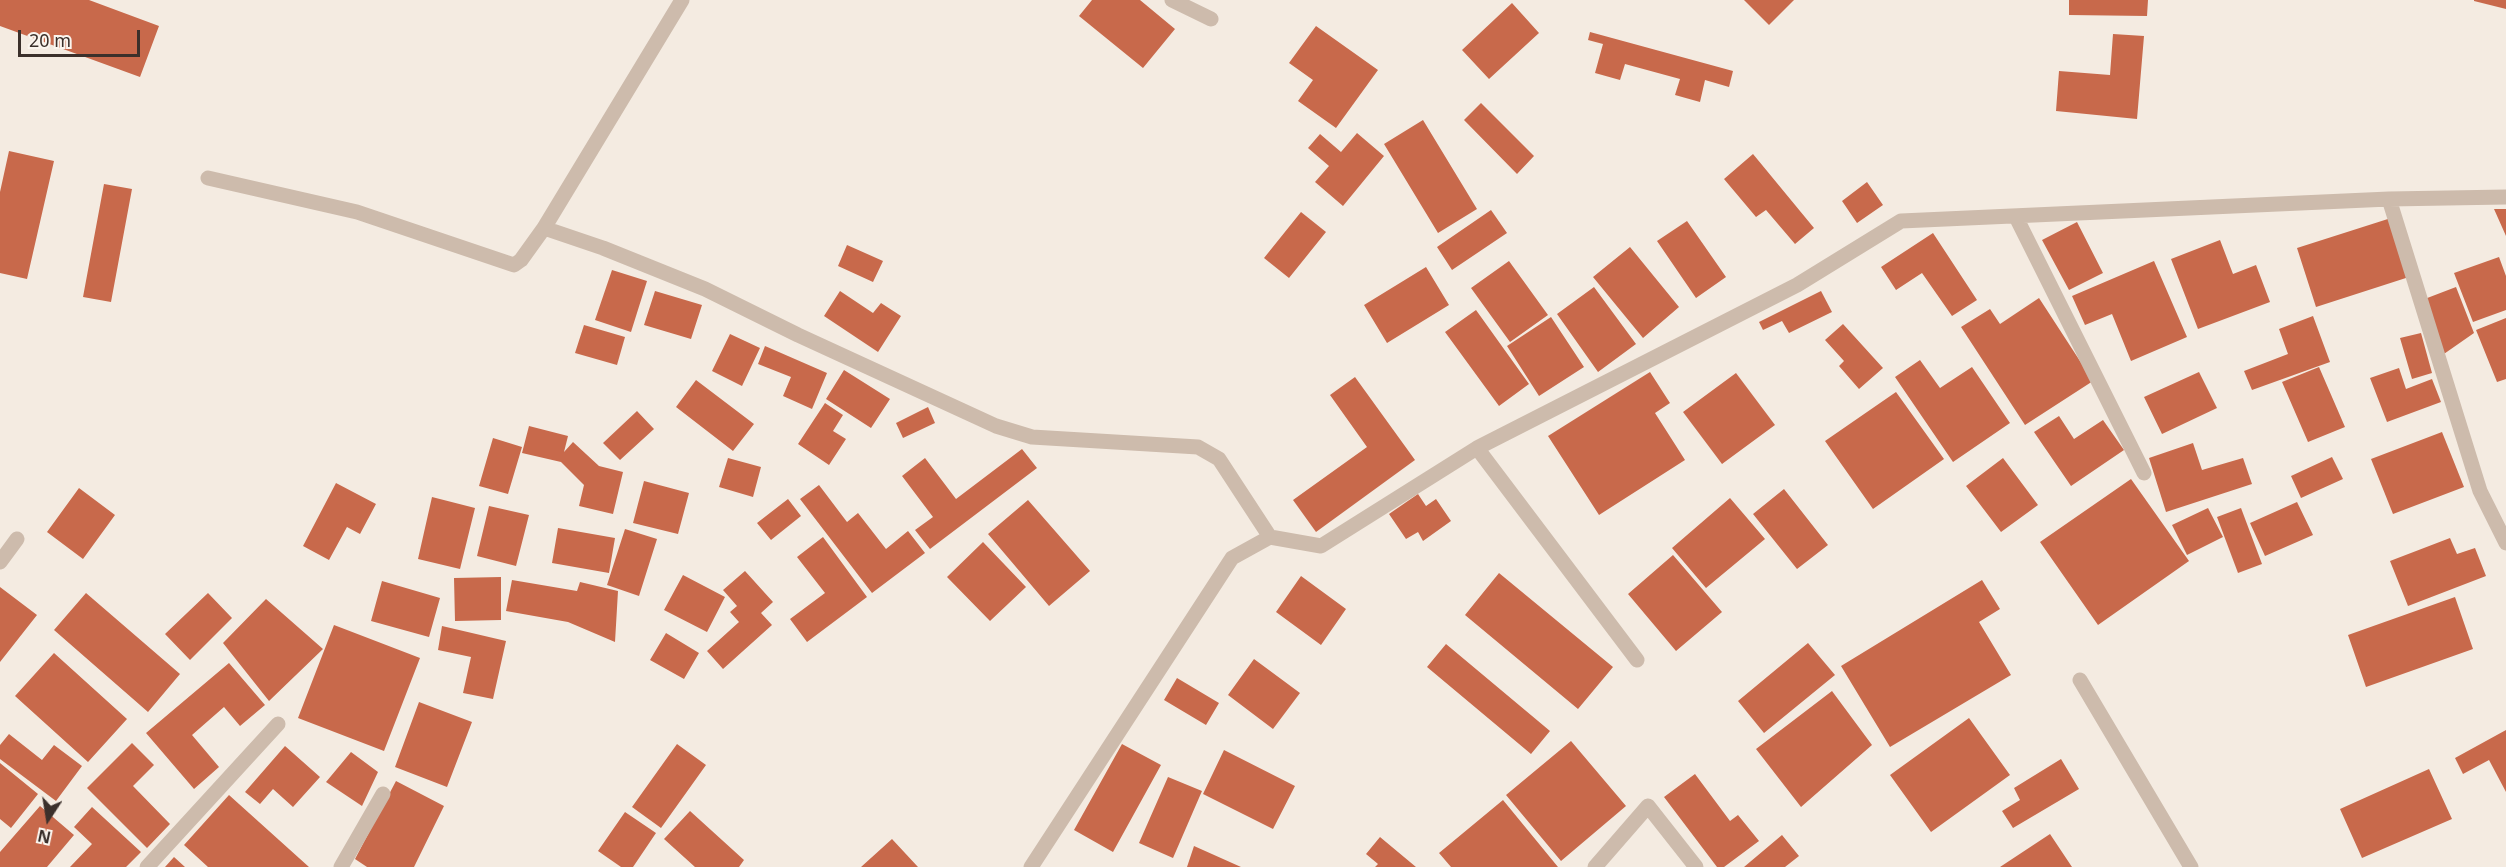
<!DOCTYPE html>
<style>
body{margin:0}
#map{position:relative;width:2506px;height:867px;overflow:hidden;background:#f4ebe1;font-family:"Noto Sans",sans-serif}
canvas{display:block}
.north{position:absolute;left:18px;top:789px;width:60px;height:60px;-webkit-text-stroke:4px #fbf5ee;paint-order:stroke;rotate:192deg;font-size:16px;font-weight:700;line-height:24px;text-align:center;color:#3b302b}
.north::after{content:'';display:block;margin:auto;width:21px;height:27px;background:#3b302b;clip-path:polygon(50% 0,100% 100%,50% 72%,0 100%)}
.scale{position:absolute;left:18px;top:30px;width:122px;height:27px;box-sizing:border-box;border:3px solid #3b302b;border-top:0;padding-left:8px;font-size:18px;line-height:21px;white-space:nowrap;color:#3b302b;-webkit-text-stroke:4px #fbf5ee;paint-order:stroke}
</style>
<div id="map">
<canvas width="2506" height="867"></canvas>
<div class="north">N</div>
<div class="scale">20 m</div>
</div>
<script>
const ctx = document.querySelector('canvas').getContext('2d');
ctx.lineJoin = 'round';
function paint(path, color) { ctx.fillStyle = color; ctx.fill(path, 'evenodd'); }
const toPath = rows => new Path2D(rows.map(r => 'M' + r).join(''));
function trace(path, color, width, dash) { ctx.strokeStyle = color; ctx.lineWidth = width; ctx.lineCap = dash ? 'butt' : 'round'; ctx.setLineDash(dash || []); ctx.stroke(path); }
const building = toPath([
 [0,0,89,0,159,26,140,77,0,26],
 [1092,0,1140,0,1175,29,1143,68,1079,16],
 [1744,0,1794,0,1769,25],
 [2069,0,2148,0,2147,16,2069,15],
 [2474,0,2506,0,2506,9,2474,1],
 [1512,3,1539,33,1489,79,1462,50],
 [1316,26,1378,70,1336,128,1298,101,1313,80,1289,63],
 [1590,32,1733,71,1729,87,1705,80,1700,102,1675,95,1680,79,1625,64,1620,80,1595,73,1603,44,1588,40],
 [2113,34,2144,36,2137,119,2056,111,2059,71,2110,75],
 [1481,103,1534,156,1517,174,1464,120],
 [1423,120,1477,209,1438,233,1384,144],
 [1357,133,1384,156,1343,206,1315,182,1329,166,1308,148,1320,134,1341,152],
 [9,151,54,161,27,279,0,273,0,192],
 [1753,154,1814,228,1795,244,1766,210,1756,217,1724,179],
 [1867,182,1883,205,1857,223,1842,201],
 [104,184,132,189,111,302,83,297],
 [2494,209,2506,209,2506,236],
 [1491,210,1507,233,1452,270,1437,247],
 [1301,212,1326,232,1289,278,1264,258],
 [2391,218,2409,277,2316,307,2297,248],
 [1687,221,1726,277,1696,298,1657,241],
 [2077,222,2103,273,2069,290,2042,240],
 [1933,233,1977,300,1952,316,1922,273,1896,290,1881,267],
 [2220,240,2233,274,2256,265,2270,302,2198,329,2171,259],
 [847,245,883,261,873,282,838,266],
 [1630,247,1679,307,1643,338,1593,277],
 [2499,257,2506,276,2506,310,2473,322,2454,273],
 [1509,261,1548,315,1510,342,1471,288],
 [2154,261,2187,337,2131,361,2112,314,2085,325,2072,296],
 [1426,267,1449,305,1387,343,1364,305],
 [612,270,647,281,631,332,595,320],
 [1594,287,1636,344,1598,372,1557,314],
 [2456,287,2474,333,2441,356,2422,300],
 [655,291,702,305,691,339,644,325],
 [840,291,873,313,881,303,901,316,878,352,824,316],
 [1821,291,1832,312,1789,333,1782,321,1763,330,1759,322],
 [2039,298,2093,381,2025,425,1961,327,1990,309,2000,324],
 [1476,310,1529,384,1499,406,1445,332],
 [2313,316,2330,362,2252,390,2244,371,2288,354,2279,329],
 [1551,317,1584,367,1539,396,1507,346],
 [2506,318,2506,379,2497,382,2476,330],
 [1843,324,1883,368,1859,389,1839,366,1844,361,1825,340],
 [584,325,625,337,617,365,575,353],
 [2421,333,2432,373,2412,379,2400,338],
 [730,334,760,348,742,386,712,371],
 [765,346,827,373,812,409,783,396,791,377,758,364],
 [1920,360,1940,388,1972,367,2010,423,1953,462,1895,377],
 [2319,367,2345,427,2308,442,2282,382],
 [2399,368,2406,389,2432,379,2441,402,2387,422,2370,378],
 [844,370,890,399,871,428,826,399],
 [1650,372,1670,403,1655,413,1685,460,1599,515,1548,436],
 [2199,372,2217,408,2162,434,2144,397],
 [1736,373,1775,425,1722,464,1683,412],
 [1355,377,1415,460,1316,532,1293,500,1367,447,1330,395],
 [696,380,754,424,733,451,676,407],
 [1896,392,1944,459,1873,509,1825,441],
 [825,403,843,415,833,431,846,439,829,465,798,444],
 [928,407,935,423,903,438,896,423],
 [637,411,654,429,620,460,603,443],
 [2059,416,2074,439,2103,420,2124,450,2071,486,2034,432],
 [529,426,568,436,564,452,573,442,599,466,623,472,613,514,579,506,584,485,561,462,522,453],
 [2442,432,2464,487,2393,514,2371,459],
 [493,438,522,447,508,494,479,486],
 [2193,443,2202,470,2243,458,2252,484,2166,512,2149,458],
 [1022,449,1037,468,930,549,915,530,933,517,902,476,925,458,956,499],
 [2332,457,2343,479,2301,498,2291,476],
 [728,458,761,467,753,497,719,487],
 [2003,458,2038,505,2001,532,1966,486],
 [2131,479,2189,561,2098,625,2040,542],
 [644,481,689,493,678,534,633,523],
 [336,483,376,504,360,534,347,527,329,560,303,546],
 [819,485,847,522,858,513,886,549,908,531,925,553,872,593,800,499],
 [79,488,115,515,83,559,47,532],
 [1784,489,1828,545,1797,569,1753,514],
 [1418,494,1426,506,1436,499,1451,521,1423,541,1418,532,1406,539,1389,514],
 [432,497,475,508,460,569,418,559],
 [1730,498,1765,539,1706,588,1672,548],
 [788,499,801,516,771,540,757,523],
 [1028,500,1090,571,1049,606,988,534],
 [2297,502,2313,535,2265,556,2250,523],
 [489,506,529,515,516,566,477,556],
 [2208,508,2223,537,2187,555,2172,525],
 [2241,508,2262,564,2238,573,2217,517],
 [558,528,615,538,609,573,552,563],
 [625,529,657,539,639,596,607,585],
 [823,537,867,597,807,642,790,619,825,593,797,557],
 [2450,538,2457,554,2475,548,2486,576,2408,606,2390,561],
 [983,542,1026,587,990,621,947,577],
 [1673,555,1722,612,1676,651,1628,594],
 [745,571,773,602,761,613,772,625,723,669,707,651,739,622,730,612,737,606,723,590],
 [1499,573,1613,667,1578,709,1465,615],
 [683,575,725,597,707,632,664,610],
 [1301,576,1346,609,1321,645,1276,612],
 [501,577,501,620,455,621,454,578],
 [512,580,577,591,580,582,618,591,615,642,568,622,506,611],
 [1982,580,2000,609,1979,622,2011,675,1890,747,1841,666],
 [382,581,440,598,429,637,371,621],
 [0,587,37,615,0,662],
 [86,593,180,674,148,712,54,630],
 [208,593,232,618,190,660,165,634],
 [2455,597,2473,649,2366,687,2348,635],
 [266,599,323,649,269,701,223,643],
 [334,625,420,658,384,751,298,718],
 [442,626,506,641,493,699,463,693,471,657,438,650],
 [666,633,699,653,684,679,650,660],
 [1808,643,1835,675,1764,733,1738,701],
 [1446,644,1550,731,1531,754,1427,667],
 [54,653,127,719,88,762,15,696],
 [1254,659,1300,693,1273,729,1228,695],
 [229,663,265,705,240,726,224,707,192,735,219,767,194,789,146,733],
 [1177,678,1219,703,1206,725,1164,700],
 [1832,691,1872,745,1801,807,1756,749],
 [419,702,472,722,447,787,395,767],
 [1969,718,2010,775,1931,832,1890,775],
 [2506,730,2506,792,2489,760,2463,774,2455,758],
 [9,734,42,760,54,745,82,766,56,801,0,759,0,745],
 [1571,741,1626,806,1561,861,1506,795],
 [132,743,154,765,133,786,170,824,147,848,87,788],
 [677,744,706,765,661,828,632,807],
 [1122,744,1161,765,1113,852,1074,830],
 [285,746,320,777,293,807,273,789,260,804,245,792],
 [1224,750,1295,786,1273,829,1203,794],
 [351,752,378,772,362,806,326,782],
 [2061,759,2079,789,2013,828,2002,811,2020,800,2014,788],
 [0,763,38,794,11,828,0,819],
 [2429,769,2452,819,2362,858,2340,809],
 [1695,774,1730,821,1738,815,1759,841,1724,867,1717,867,1664,797],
 [1168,777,1202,791,1173,858,1139,843],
 [396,781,444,806,414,867,367,867,355,859],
 [229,795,309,867,208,867,184,845],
 [1503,800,1558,867,1451,867,1439,853],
 [40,806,74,835,47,867,0,867,0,852],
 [92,807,141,852,126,867,70,867,92,844,74,827],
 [690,811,744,860,739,867,695,867,664,839],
 [625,812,656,833,633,867,621,867,598,851],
 [2050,834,2072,867,2000,867],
 [1782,835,1799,856,1785,867,1744,867],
 [1380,837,1416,867,1375,867,1378,864,1366,854],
 [892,839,918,867,861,867],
 [1194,846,1241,867,1187,867],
 [174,857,185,867,165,867]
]);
const street = toPath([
 [1172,0,1211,19],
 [208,178,357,212,514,265,521,260,544,228,682,0],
 [2389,199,2480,491,2506,543],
 [2016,217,2144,473],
 [544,228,603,248,705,289,798,335,996,426,1032,437,1198,447,1219,459,1270,537],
 [1477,448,1637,660],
 [0,562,17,539],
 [2080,680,2191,867],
 [147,867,278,724],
 [341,867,383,794],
 [1031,867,1232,558,1270,537,1321,546,1477,448,1797,285,1901,221,2389,199,2506,197],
 [1595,867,1648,806,1696,867]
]);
paint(building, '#c8694b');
trace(street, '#cdbbac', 15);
</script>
